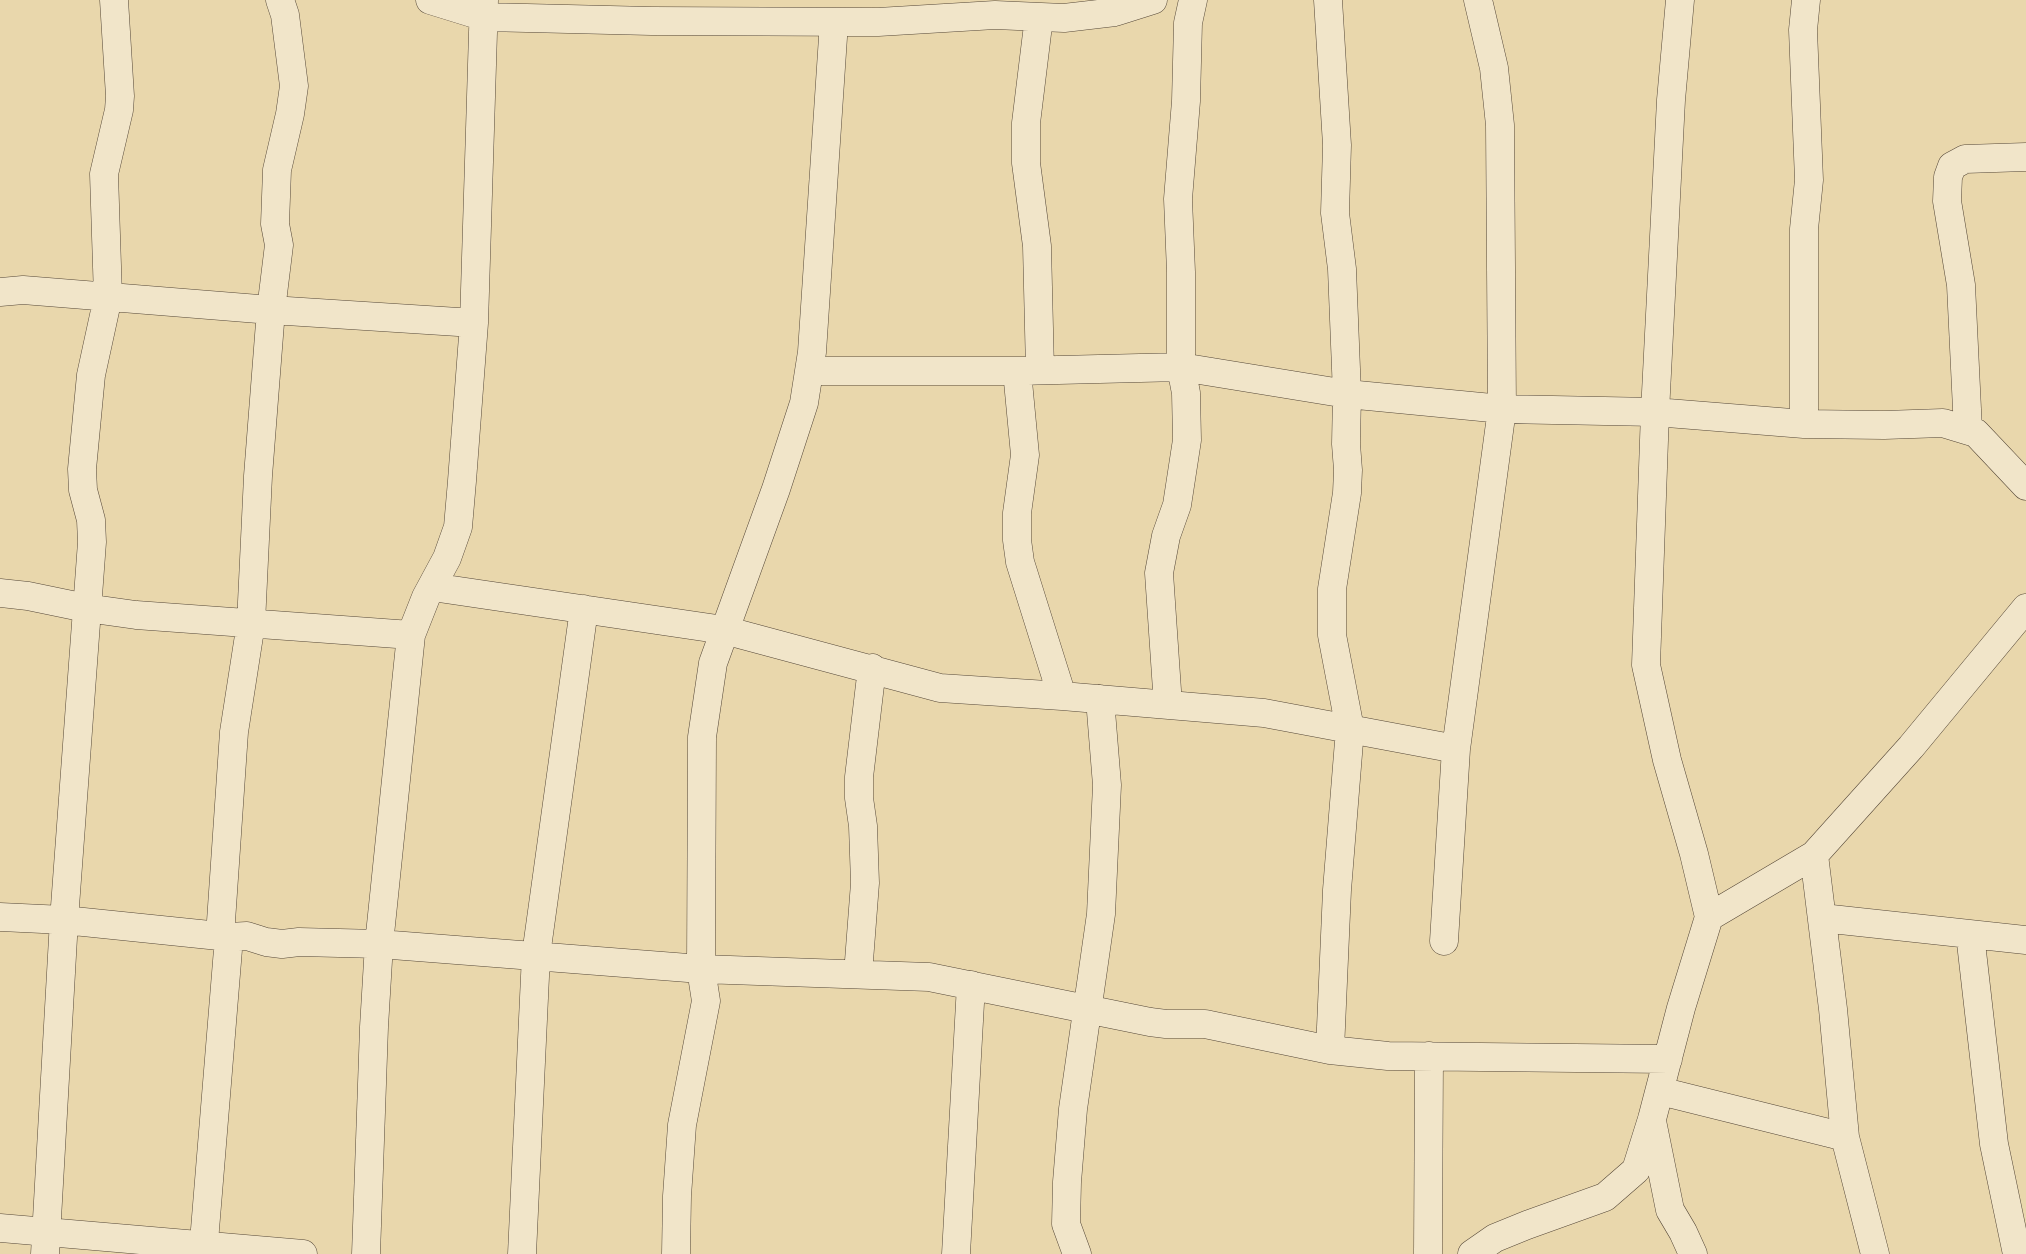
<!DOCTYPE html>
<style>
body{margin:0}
canvas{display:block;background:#e9d7ac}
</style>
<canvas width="2026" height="1254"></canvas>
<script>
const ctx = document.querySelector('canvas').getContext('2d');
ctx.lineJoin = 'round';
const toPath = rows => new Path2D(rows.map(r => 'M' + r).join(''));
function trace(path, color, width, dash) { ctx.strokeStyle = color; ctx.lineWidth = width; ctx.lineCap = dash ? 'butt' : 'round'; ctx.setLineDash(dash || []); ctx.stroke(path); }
const street = toPath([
 [430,0,485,17,651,21,878,22,995,15,1064,18,1115,12,1153,0],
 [1328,0,1337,145,1335,213,1342,269,1347,394,1346,444,1348,470,1347,493,1332,589,1332,635,1350,729,1337,890,1330,1050],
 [1680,0,1671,100,1655,412,1646,665,1667,760,1694,854,1709,917],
 [1039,17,1026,123,1026,163,1037,246,1040,370],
 [0,292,23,290,271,310,474,323],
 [809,371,1017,371,1181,367,1347,394,1502,409,1655,412,1804,424,1884,425,1943,423,1976,433,2026,486],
 [1017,371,1025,455,1017,513,1017,540,1020,562,1062,696],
 [1804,424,1804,229,1809,180,1803,30,1806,0],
 [1968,430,1961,285,1947,201,1948,177,1952,166,1965,159,2026,157],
 [432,587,724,630,940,688,1062,696,1264,713,1456,749],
 [0,593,28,596,86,608,136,615,411,635],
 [1168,705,1159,573,1166,536,1177,505,1187,440,1186,393,1181,367,1181,272,1178,199,1186,101,1188,23,1193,0],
 [1814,855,1833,1009,1845,1137,1875,1254],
 [0,917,64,920,229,937,247,936,266,942,282,944,299,942,379,944,701,969,929,977,1150,1022,1166,1024,1205,1024,1330,1050,1388,1056,1668,1059],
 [1822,918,2026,940],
 [1970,934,1994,1144,2017,1254],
 [220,936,234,732,251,623,258,476,271,310,279,245,275,224,277,170,290,114,294,86,285,15,280,0],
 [1444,941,1456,749,1502,409,1500,125,1494,68,1478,0],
 [858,974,865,883,863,826,859,798,859,777,872,668],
 [1660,1091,1845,1137],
 [1652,1121,1670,1210,1683,1232,1693,1254],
 [0,1228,303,1254],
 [45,1254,64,920,92,542,91,520,83,490,82,469,91,375,108,297,104,174,119,110,120,96,114,0],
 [203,1254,229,937],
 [366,1254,374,1027,379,944,411,635,426,597,447,558,458,527,462,481,474,323,484,0],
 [522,1254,536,955,584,609],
 [676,1254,677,1196,682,1125,706,1001,701,969,702,737,713,663,776,489,804,403,812,352,834,22],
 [956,1254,971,985],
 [1077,1254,1066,1224,1067,1182,1073,1109,1101,914,1107,785,1100,699],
 [1428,1254,1429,1056],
 [1472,1254,1495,1238,1527,1225,1605,1197,1636,1170,1652,1119,1681,1008,1709,917,1814,855,1911,747,2026,608]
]);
trace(street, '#564838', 29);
trace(street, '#f1e5c9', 28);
</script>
